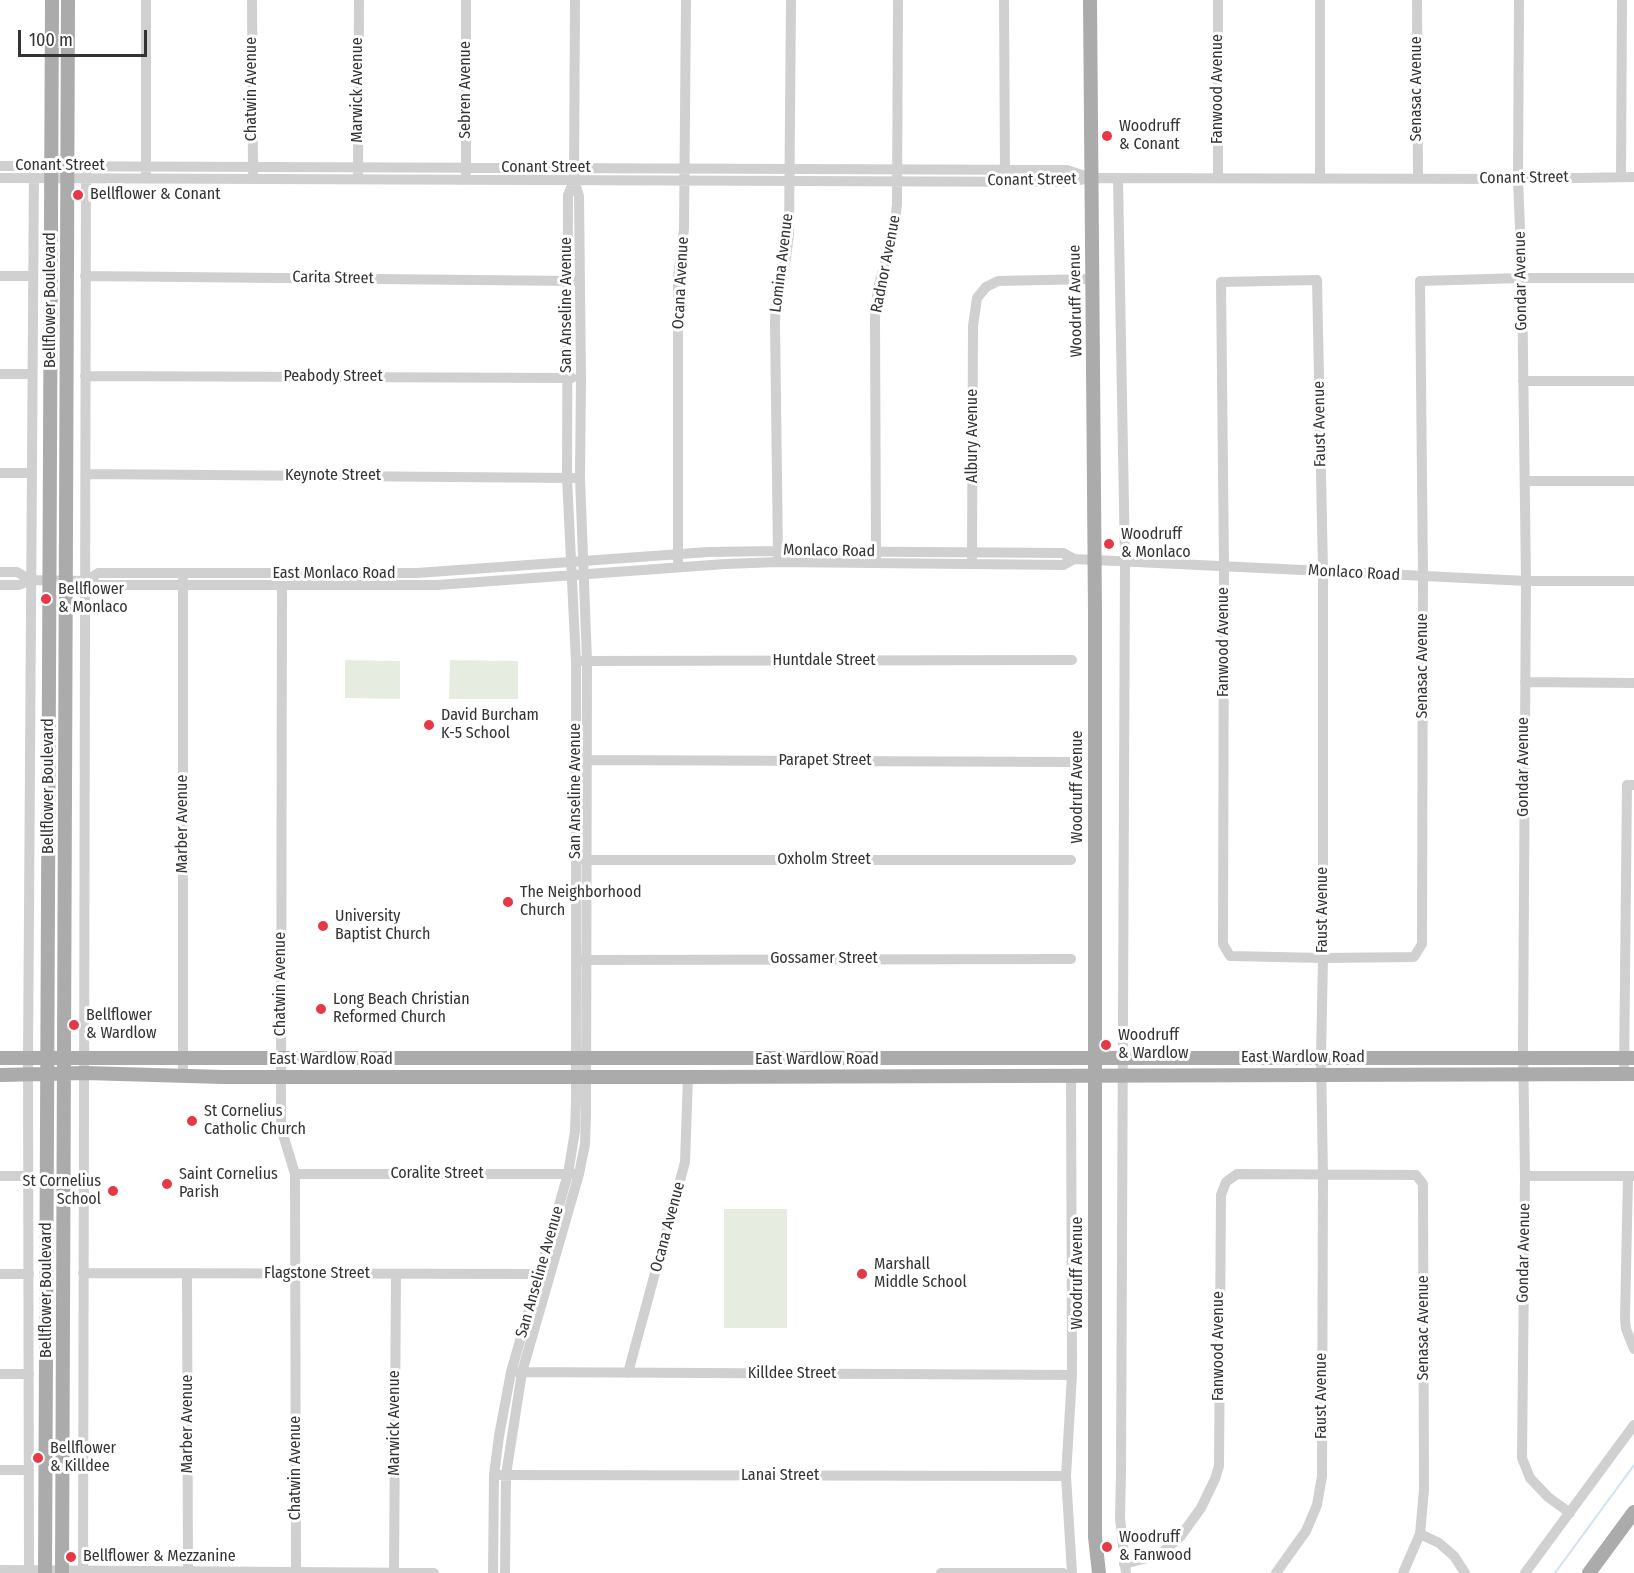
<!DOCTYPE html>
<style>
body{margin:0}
#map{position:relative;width:1634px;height:1573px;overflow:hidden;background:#fff;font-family:"Fira Sans Condensed",sans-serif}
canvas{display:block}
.scale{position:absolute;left:18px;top:30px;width:129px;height:27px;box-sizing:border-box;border:3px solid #333;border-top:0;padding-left:8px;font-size:18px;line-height:21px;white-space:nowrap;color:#333;-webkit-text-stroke:4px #fff;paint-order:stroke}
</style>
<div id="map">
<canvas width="1634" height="1573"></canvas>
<div class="scale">100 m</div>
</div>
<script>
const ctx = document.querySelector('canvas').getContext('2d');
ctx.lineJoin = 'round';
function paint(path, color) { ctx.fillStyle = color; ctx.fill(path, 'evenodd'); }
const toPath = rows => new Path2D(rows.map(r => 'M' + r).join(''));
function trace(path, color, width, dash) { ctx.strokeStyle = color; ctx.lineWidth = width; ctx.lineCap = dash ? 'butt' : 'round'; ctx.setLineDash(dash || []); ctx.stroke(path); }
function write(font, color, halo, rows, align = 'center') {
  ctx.font = font + ' "Fira Sans Condensed",sans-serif'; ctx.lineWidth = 6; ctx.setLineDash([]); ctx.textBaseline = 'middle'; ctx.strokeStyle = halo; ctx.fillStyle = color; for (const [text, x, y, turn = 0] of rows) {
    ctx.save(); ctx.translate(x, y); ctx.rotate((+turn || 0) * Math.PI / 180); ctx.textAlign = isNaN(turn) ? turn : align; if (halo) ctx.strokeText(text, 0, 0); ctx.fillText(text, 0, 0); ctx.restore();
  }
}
const green = toPath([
 [345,660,400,661,400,699,345,698],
 [450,660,518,661,518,699,449,699],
 [724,1209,787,1209,787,1328,724,1328]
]);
const stream = toPath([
 [1555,1573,1634,1465]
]);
const minor = toPath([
 [252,0,253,172],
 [1004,0,1005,176],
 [1320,0,1320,179],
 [1417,0,1418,178],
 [1519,0,1518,179,1522,278,1526,581,1523,1045,1525,1176,1522,1458,1530,1478,1548,1497,1570,1513],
 [0,166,1067,170,1088,177],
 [146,172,146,0],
 [358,173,359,0],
 [466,173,466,0],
 [1621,177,1622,0],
 [0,178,1067,182,1091,178,1518,179,1634,177],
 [1118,178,1125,561,1121,1473,1120,1518,1126,1573],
 [1218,178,1218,0],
 [0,276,33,276],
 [85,276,573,281],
 [0,374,32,374],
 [85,376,572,378],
 [1523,381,1634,381],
 [0,473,31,473],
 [86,474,574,478],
 [1525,481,1634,481],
 [778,556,775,323,776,298,786,258,789,234,791,0],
 [876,557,875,317,878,288,894,231,897,204,898,0],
 [972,559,973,326,977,298,986,287,998,281,1093,279],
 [678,561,678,277,684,229,686,0],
 [0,572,17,572,31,580],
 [282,579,281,1118,282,1131,295,1174,296,1573],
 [183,580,183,1074],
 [87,581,98,573,417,573,708,552,777,551,1063,553,1074,559,1323,571,1526,581,1634,581],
 [0,585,19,585,31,580,87,581,98,585,437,585,725,564,778,562,1063,565,1074,559],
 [582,661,1072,660],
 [1525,682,1634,683],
 [584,760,1072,762],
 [583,860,1071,860],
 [582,960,1071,959],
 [1624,1074,1627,785,1634,785],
 [1071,1076,1072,1375,1066,1476,1072,1573],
 [295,1174,574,1174],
 [0,1176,28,1176],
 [1525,1176,1633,1176],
 [1628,1176,1625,1319,1626,1329,1634,1349],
 [83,1273,545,1274],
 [0,1274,29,1274],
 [187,1275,188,1573],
 [517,1372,1072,1375],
 [628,1373,685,1162,688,1077],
 [0,1374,29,1374],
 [0,1470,29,1470],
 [500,1475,1066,1476],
 [1420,1534,1439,1543,1454,1556,1465,1573],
 [1124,1564,1159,1555,1180,1537,1201,1508,1215,1479,1219,1466,1221,1195,1226,1182,1237,1174,1416,1175,1423,1184,1424,1490,1420,1534,1403,1573],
 [0,1570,434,1573],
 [29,1573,28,1058,34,166],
 [83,1573,86,166],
 [394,1573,396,1274],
 [493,1573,494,1475,499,1436,511,1372,568,1174,575,1131,576,1102,576,662,567,478,568,195,574,180,575,0],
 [505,1573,506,1475,522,1372,579,1174,585,1144,586,1115,587,661,580,478,581,378,579,196,574,180],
 [941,1573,1063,1573],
 [1276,1573,1306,1531,1317,1505,1322,1476,1323,1176,1321,1057,1323,958,1323,571,1317,280,1221,282,1224,566,1223,944,1230,956,1323,958,1414,957,1422,944,1423,576,1420,281,1522,278,1634,278],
 [1525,1573,1634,1425]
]);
const major = toPath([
 [1090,0,1095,612,1095,1537,1099,1573],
 [0,1058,1634,1058],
 [0,1075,85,1073,223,1077,688,1077,1634,1074],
 [45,1573,52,0],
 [62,1573,68,0],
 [1589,1573,1634,1512]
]);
const markers = [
 [1107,136,6,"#e63946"],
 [78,195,6,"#e63946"],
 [1109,544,6,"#e63946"],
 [46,599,6,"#e63946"],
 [429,725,6,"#e63946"],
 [508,902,6,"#e63946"],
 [323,926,6,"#e63946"],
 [321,1009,6,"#e63946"],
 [74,1025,6,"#e63946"],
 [1106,1045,6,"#e63946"],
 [192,1121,6,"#e63946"],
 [167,1184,6,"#e63946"],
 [113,1191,6,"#e63946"],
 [862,1274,6,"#e63946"],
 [38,1458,6,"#e63946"],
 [1107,1547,6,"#e63946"],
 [71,1557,6,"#e63946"]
];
const streetNames = [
 ["Chatwin Avenue",252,89,-90],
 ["Fanwood Avenue",1218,89,-90],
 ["Senasac Avenue",1417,89,-90],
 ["Marwick Avenue",358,90,-90],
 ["Sebren Avenue",466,90,-90],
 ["Conant Street",60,166],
 ["Conant Street",546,168],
 ["Conant Street",1524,178,-1],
 ["Conant Street",1032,180,-1],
 ["Lomina Avenue",782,263,-83],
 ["Radnor Avenue",886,264,-79],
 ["Carita Street",333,278,1],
 ["Gondar Avenue",1521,281,-91],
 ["Ocana Avenue",681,283,-87],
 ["Bellflower Boulevard",51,300,-90],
 ["Woodruff Avenue",1076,301,-91],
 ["San Anseline Avenue",567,305,-90],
 ["Peabody Street",333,377],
 ["Faust Avenue",1320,424,-91],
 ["Albury Avenue",973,436,-90],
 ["Keynote Street",333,476],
 ["Monlaco Road",829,551,1],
 ["Monlaco Road",1354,573,3],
 ["East Monlaco Road",334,574],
 ["Fanwood Avenue",1224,642,-90],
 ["Huntdale Street",824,661],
 ["Senasac Avenue",1423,666,-90],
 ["Parapet Street",825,761],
 ["Gondar Avenue",1524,767,-90],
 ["Bellflower Boulevard",49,786,-90],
 ["Woodruff Avenue",1078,787,-90],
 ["San Anseline Avenue",576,791,-90],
 ["Marber Avenue",183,824,-90],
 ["Oxholm Street",824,860],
 ["Faust Avenue",1323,910,-90],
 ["Gossamer Street",824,959],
 ["Chatwin Avenue",281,984,-90],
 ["East Wardlow Road",1303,1058],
 ["East Wardlow Road",331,1060],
 ["East Wardlow Road",817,1060],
 ["Coralite Street",437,1174],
 ["Ocana Avenue",668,1227,-75],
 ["Gondar Avenue",1524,1253,-89],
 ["San Anseline Avenue",540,1272,-74],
 ["Woodruff Avenue",1078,1273,-90],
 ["Flagstone Street",317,1274],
 ["Bellflower Boulevard",47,1290,-90],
 ["Senasac Avenue",1424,1328,-90],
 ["Fanwood Avenue",1219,1346,-90],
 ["Killdee Street",792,1374],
 ["Faust Avenue",1322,1396,-90],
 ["Marwick Avenue",395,1423,-90],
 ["Marber Avenue",188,1424,-90],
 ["Chatwin Avenue",296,1468,-90],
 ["Lanai Street",780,1476]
];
const poiNames = [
 ["Woodruff",1119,127],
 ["& Conant",1119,145],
 ["Bellflower & Conant",90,195],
 ["Woodruff",1121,535],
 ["& Monlaco",1121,553],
 ["Bellflower",58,590],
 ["& Monlaco",58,608],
 ["David Burcham",441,716],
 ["K-5 School",441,734],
 ["The Neighborhood",520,893],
 ["Church",520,911],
 ["University",335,917],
 ["Baptist Church",335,935],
 ["Long Beach Christian",333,1000],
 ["Reformed Church",333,1018],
 ["Bellflower",86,1016],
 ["& Wardlow",86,1034],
 ["Woodruff",1118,1036],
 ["& Wardlow",1118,1054],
 ["St Cornelius",204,1112],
 ["Catholic Church",204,1130],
 ["Saint Cornelius",179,1175],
 ["Parish",179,1193],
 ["St Cornelius",101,1182,"right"],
 ["School",101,1200,"right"],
 ["Marshall",874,1265],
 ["Middle School",874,1283],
 ["Bellflower",50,1449],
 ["& Killdee",50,1467],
 ["Woodruff",1119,1538],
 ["& Fanwood",1119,1556],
 ["Bellflower & Mezzanine",83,1557]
];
paint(green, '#e6ecdf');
trace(stream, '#cfe2ee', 2);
trace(minor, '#d0d0d0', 10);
trace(major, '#ababab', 14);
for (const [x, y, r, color] of markers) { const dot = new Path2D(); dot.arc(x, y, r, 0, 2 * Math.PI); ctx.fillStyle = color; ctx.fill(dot); trace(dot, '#fff', 2); }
write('16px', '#333', '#fff', streetNames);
write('16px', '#333', '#fff', poiNames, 'left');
</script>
